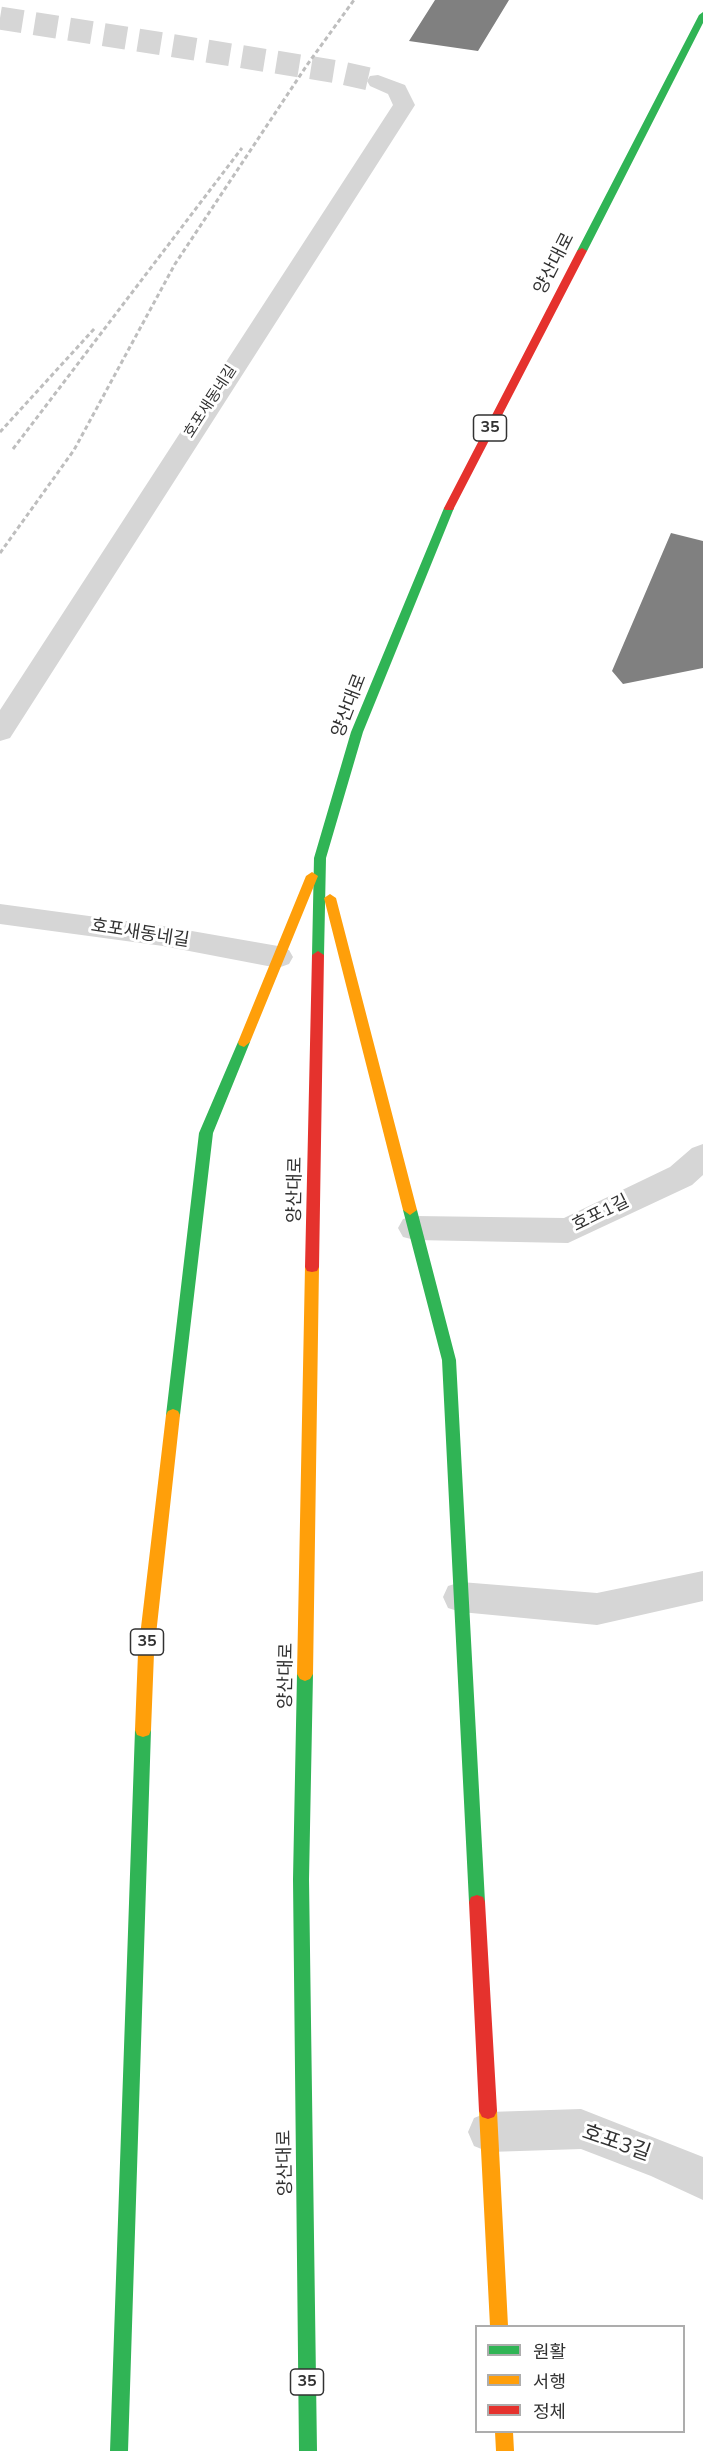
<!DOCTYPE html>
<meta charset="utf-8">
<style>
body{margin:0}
#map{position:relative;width:703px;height:2451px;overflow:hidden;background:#fff;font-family:"Nunito Sans","Noto Sans KR",sans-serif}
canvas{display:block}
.legend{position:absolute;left:475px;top:2325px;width:210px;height:108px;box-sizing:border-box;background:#fff;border:2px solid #adadad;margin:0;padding:8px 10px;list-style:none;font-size:18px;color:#323232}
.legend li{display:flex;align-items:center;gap:12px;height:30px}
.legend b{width:30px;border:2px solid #adadad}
</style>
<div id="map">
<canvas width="703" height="2451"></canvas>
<ul class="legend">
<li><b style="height:8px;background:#30b455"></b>원활</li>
<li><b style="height:8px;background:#ff9f0a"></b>서행</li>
<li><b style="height:8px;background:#e5322d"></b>정체</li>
</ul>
</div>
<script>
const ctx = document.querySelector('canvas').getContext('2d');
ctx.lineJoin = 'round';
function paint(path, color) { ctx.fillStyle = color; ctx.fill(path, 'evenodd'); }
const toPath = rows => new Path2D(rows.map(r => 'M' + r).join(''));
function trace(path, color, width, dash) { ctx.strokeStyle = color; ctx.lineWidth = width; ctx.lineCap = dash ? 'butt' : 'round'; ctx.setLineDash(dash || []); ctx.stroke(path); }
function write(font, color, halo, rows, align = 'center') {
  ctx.font = font + ' "Nunito Sans","Noto Sans KR",sans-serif'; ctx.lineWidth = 6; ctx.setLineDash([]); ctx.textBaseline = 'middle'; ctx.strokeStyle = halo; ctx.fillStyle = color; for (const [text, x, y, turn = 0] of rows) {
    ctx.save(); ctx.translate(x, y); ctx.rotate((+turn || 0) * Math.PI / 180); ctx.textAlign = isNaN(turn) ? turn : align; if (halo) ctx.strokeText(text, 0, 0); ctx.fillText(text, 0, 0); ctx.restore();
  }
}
const building = toPath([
 [435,0,509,0,478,51,409,41],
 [671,533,703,541,703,668,623,684,612,671]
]);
const streetTunnel = toPath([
 [0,18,338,72,378,81]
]);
const street = toPath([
 [378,75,405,85,415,105,10,738,0,741,0,710,393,105,388,94,370,86,367,81,370,76,378,75],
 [0,904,163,926,278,946,289,950,293,957,289,964,278,968,163,946,0,924,0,904],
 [703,1144,703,1175,692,1185,568,1243,415,1240,403,1237,398,1228,403,1219,415,1216,564,1218,670,1167,692,1148,703,1144],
 [703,1571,703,1601,597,1625,461,1612,448,1608,443,1597,448,1586,461,1582,597,1593,703,1571],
 [581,2109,703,2157,703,2200,651,2176,581,2149,489,2152,474,2146,468,2132,474,2118,489,2112,581,2109]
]);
const fast = toPath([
 [703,12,703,23,587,251,579,253,577,251,699,15,703,12],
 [449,505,454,508,363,732,326,858,324,955,318,959,314,958,312,955,314,858,351,732,444,508,449,505],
 [244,1037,250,1042,213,1133,180,1415,178,1419,173,1421,168,1419,166,1415,199,1133,238,1042,244,1037],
 [410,1205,417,1210,456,1360,485,1902,483,1907,477,1909,471,1907,469,1902,442,1360,403,1210,410,1205],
 [305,1667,310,1669,313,1674,309,1879,317,2451,299,2451,293,1879,297,1674,300,1669,305,1667],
 [143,1723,149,1725,151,1730,128,2451,110,2451,135,1730,137,1725,143,1723]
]);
const slow = toPath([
 [312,872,318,876,250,1042,244,1047,239,1045,238,1042,306,876,312,872],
 [330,894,336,898,417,1210,410,1215,403,1210,324,898,330,894],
 [312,1262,317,1263,319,1267,313,1674,310,1679,305,1681,300,1679,297,1674,305,1267,307,1263,312,1262],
 [173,1409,178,1411,180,1415,154,1653,151,1730,149,1735,143,1737,137,1735,135,1730,138,1653,166,1415,168,1411,173,1409],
 [488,2103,494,2105,497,2111,508,2326,490,2326,479,2111,482,2105,488,2103],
 [495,2432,513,2432,514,2451,496,2451,495,2432]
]);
const jam = toPath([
 [582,248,587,251,454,508,453,510,445,510,444,508,577,251,582,248],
 [318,951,324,955,319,1267,317,1271,312,1272,307,1271,305,1267,312,955,318,951],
 [477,1895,483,1897,485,1902,497,2111,494,2117,488,2119,482,2117,479,2111,469,1902,471,1897,477,1895]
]);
const rail = toPath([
 [0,432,95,328],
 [13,449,242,148],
 [0,553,74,450,175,264,307,65,354,0]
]);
const farStreetnames = [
 ["호포새동네길",211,402,-57]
];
const shields = [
 [490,428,33],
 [147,1642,33],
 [307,2382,33]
];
const shieldNames = [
 ["35",490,428],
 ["35",147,1642],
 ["35",307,2382]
];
const streetNames = [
 ["양산대로",555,264,-63],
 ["양산대로",350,706,-69],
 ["호포새동네길",140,934,9],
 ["양산대로",296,1190,-89],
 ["호포1길",601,1214,-26],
 ["양산대로",287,1676,-89],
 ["양산대로",286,2163,-91]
];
const nearStreetnames = [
 ["호포3길",616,2144,19]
];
paint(building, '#808080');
trace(streetTunnel, '#d6d6d6', 23, [23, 12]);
paint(street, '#d6d6d6');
paint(fast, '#30b455');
paint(slow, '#ff9f0a');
paint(jam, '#e5322d');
trace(rail, '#bebebe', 3, [4.5, 3]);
write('15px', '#323232', '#fff', farStreetnames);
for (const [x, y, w] of shields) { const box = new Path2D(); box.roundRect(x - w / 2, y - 13, w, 26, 4.5); ctx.fillStyle = '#fff'; ctx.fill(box); trace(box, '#323232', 1.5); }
write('bold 16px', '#323232', null, shieldNames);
write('18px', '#323232', '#fff', streetNames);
write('21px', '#323232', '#fff', nearStreetnames);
</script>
